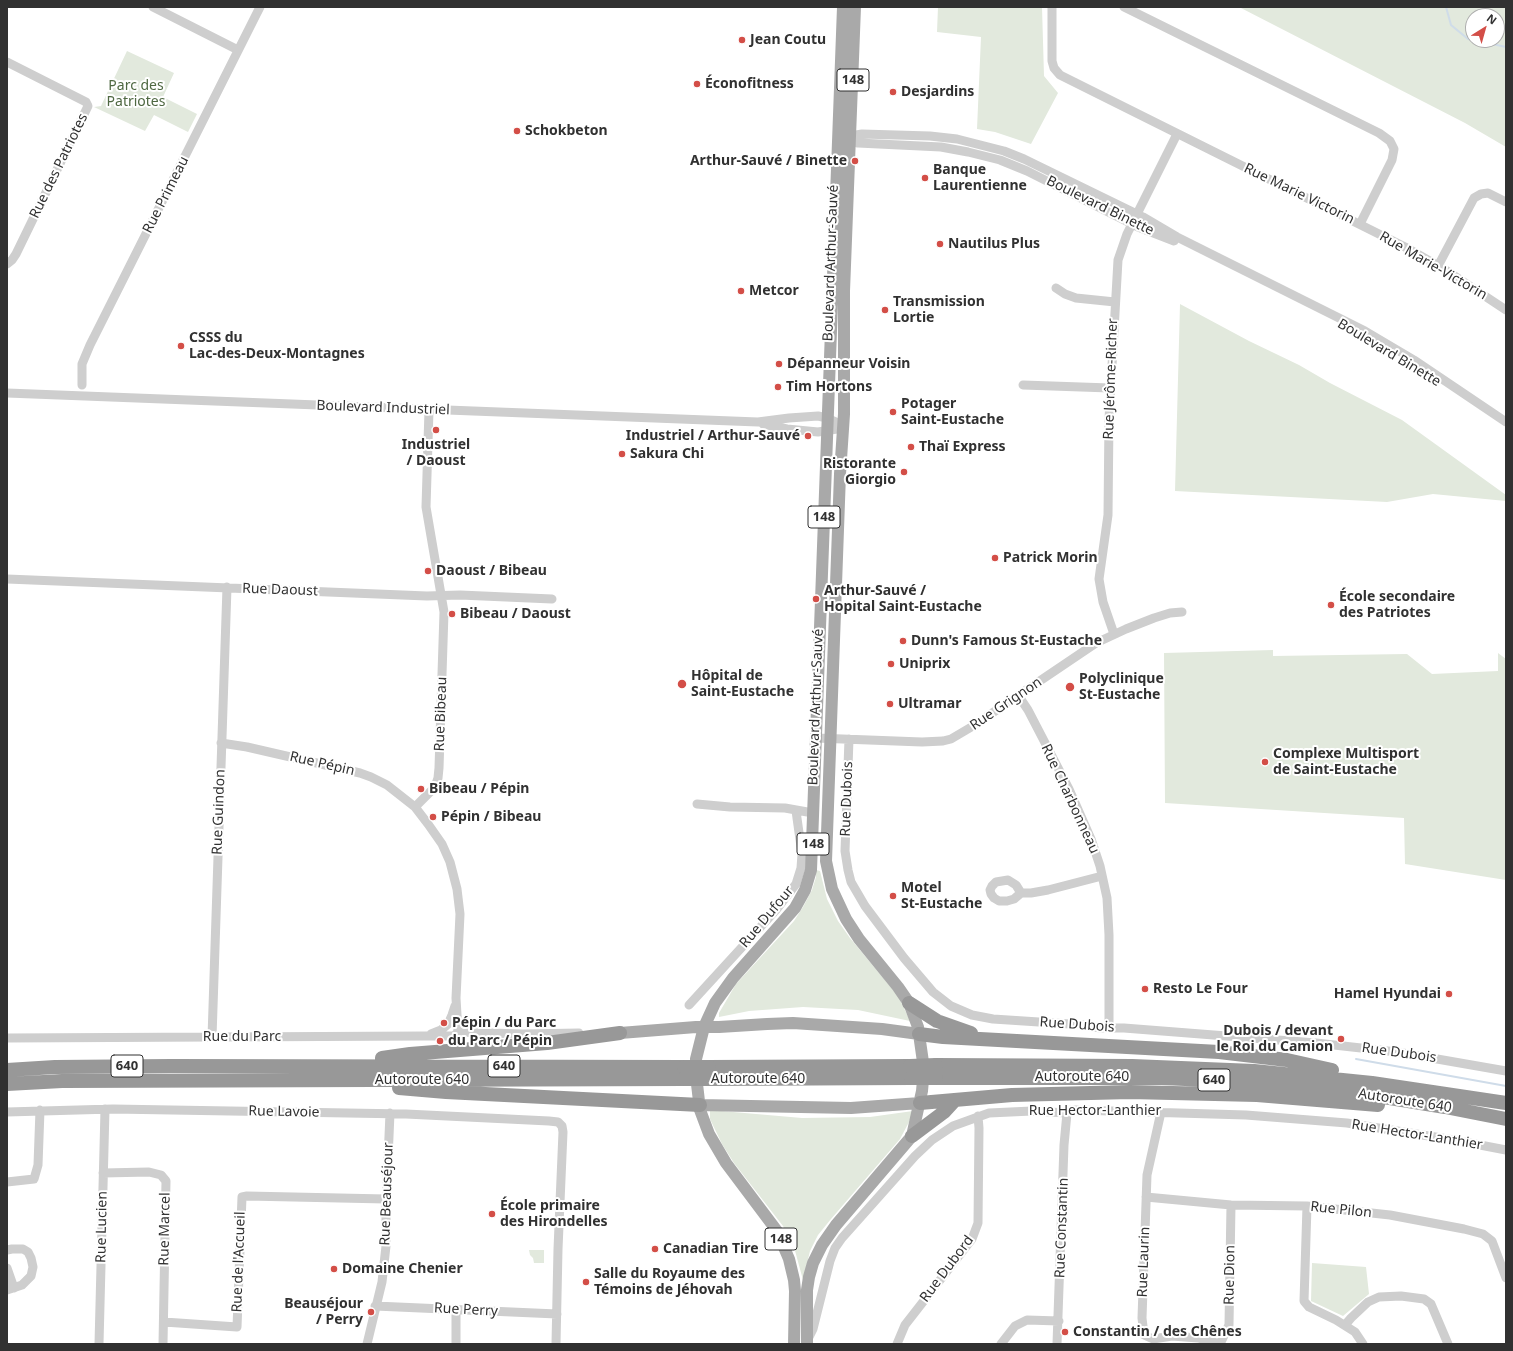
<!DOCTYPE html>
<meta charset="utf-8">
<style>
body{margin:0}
#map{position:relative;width:1513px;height:1351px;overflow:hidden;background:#fff;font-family:"Noto Sans",sans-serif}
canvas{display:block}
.frame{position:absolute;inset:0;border:8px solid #313131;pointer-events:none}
.north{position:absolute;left:1465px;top:8px;width:40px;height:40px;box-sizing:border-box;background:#fff;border:1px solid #adadad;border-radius:50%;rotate:37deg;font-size:11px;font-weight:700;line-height:16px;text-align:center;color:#313131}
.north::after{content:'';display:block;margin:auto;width:14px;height:18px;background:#d34e47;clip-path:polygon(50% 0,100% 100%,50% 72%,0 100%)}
</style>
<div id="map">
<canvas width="1513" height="1351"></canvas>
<div class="frame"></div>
<div class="north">N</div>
</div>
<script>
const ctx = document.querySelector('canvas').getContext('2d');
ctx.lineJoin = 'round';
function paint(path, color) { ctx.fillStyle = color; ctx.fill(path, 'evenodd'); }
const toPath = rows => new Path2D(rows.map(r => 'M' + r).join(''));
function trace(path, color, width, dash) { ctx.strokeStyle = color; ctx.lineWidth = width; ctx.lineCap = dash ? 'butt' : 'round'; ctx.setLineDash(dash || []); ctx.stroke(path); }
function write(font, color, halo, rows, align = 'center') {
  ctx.font = font + ' "Noto Sans",sans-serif'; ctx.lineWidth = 4; ctx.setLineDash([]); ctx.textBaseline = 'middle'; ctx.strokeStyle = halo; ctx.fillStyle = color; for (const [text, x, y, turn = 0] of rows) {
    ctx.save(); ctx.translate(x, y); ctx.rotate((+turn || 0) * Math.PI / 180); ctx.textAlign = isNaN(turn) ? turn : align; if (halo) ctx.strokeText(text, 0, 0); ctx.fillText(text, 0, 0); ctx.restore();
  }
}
const green = toPath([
 [938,7,1042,7,1044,76,1058,93,1031,144,995,132,977,129,981,37,937,32],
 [1239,7,1506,7,1506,147,1465,123],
 [1473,16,1497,16,1497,40,1473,40],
 [127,51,174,73,163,97,197,114,188,132,154,115,145,131,94,107,101,106],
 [1180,304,1249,341,1299,365,1330,383,1402,420,1506,495,1506,501,1433,494,1387,502,1175,491],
 [1273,650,1273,656,1407,654,1432,674,1498,671,1498,653,1506,659,1506,880,1405,864,1404,818,1165,803,1164,653],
 [816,870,820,871,827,899,838,921,850,938,899,997,910,1021,858,1010,803,1007,749,1011,719,1017,719,1013,736,984,794,921,803,907,812,890,816,877],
 [710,1110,802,1118,870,1117,913,1111,909,1122,900,1139,831,1219,818,1235,810,1251,803,1280,794,1247,783,1226,734,1163,722,1144,710,1119],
 [529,1250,544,1250,544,1263,534,1263,533,1258,530,1255],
 [1312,1263,1366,1267,1369,1294,1343,1316,1311,1301]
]);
const stream = toPath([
 [1446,7,1451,25,1468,39,1473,40],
 [1474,40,1506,47],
 [1356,1059,1506,1086]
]);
const minor = toPath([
 [153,7,238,50],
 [1052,7,1052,61,1054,68,1060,75,1405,247,1447,271,1506,310],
 [1124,7,1379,133,1390,141,1394,149,1392,160,1360,224],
 [7,62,86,102,88,106,16,254,12,260,7,264],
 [845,137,862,134,930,136,957,139,1004,151,1024,159,1143,217,1177,237,1365,331,1414,360,1506,422],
 [845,140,858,143,941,147,968,152,1000,160,1027,171,1138,227,1174,241],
 [1438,266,1474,198,1481,194,1488,193,1506,202],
 [1056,288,1065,294,1076,298,1115,302],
 [82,385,82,364,90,345,260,7],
 [1023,385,1110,388],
 [7,393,758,422,789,418,818,416,827,418,843,425],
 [429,410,426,507,444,612,439,768,438,778,435,787,415,807,428,824,442,844,450,862,457,889,460,914,456,998,458,1032],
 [763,424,787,429,818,432,843,428],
 [7,579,427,596,460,595,552,599],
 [1114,634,1103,602,1099,579,1108,515,1109,419,1118,260,1127,234,1177,134],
 [1018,695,1028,710,1069,789,1091,839,1100,866,1107,898,1109,935,1109,1028],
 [816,738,922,742,943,741,951,739,973,726,1096,643,1126,629,1154,618,1170,613,1182,612],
 [849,739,845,851,848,870,851,882,865,906,904,958,933,992,951,1006,972,1015,993,1019,1085,1025,1100,1028,1124,1028,1316,1043,1397,1052,1506,1071],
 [221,743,247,747,360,773,371,777,387,785,415,807],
 [697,804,730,807,785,808,813,813],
 [1021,893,1016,885,1008,880,996,882,992,886,990,890,991,894,994,898,999,901,1007,901,1014,899,1021,893,1031,893,1048,890,1102,876],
 [689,1005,776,910,796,884,801,868,802,854,796,811],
 [431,1034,441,1030,448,1024,452,1015,455,1006],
 [212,1037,227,587],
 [7,1038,426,1036,454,1036,458,1032,523,1034,579,1033],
 [7,1112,113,1109,406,1114,549,1121,558,1122,562,1126,563,1132,558,1249,556,1344],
 [1161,1112,1147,1175,1142,1318,1144,1335,1153,1339,1172,1336,1198,1338,1221,1344],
 [103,1173,149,1172,161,1175,166,1181,163,1344],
 [7,1182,34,1179,38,1165,40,1110],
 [1146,1197,1231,1205,1307,1206,1390,1215,1464,1229,1483,1234,1492,1241,1506,1278],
 [1307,1206,1304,1301,1309,1307,1336,1320,1355,1332,1363,1344],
 [7,1250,12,1249,23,1249,28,1252,31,1258,33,1267,31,1276,22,1285,7,1290],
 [7,1268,14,1288],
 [375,1306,557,1314],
 [164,1322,237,1327,242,1197,247,1196,386,1199],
 [1345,1325,1351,1318,1368,1302,1379,1297,1401,1296,1424,1299,1431,1304,1448,1344],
 [808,1339,813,1329,830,1261,835,1248,842,1238,915,1156,932,1140,953,1126,989,1113,1032,1111,1067,1113,1071,1110,1077,1110,1246,1115,1347,1123,1454,1140,1506,1150],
 [99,1344,105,1109],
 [367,1344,382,1282,386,1246,386,1206,390,1113],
 [456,1344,456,1309],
 [897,1344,905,1325,972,1239,978,1223,979,1128,978,1116],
 [1001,1344,1015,1326,1027,1320,1059,1321],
 [1057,1344,1064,1145,1067,1113],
 [1220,1344,1229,1325,1231,1205]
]);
const major = toPath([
 [620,1033,696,1027,719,1027,767,1024,793,1023,882,1029,919,1034],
 [700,1105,851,1108,920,1103],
 [794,1344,795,1291,794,1280,789,1259,777,1231,726,1163,709,1134,700,1110,697,1084,696,1059,704,1027,715,1003,733,978,795,908,805,890,811,870,843,7],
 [807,1344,807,1290,809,1277,813,1263,822,1245,836,1225,912,1136,922,1091,924,1069,918,1027,909,1003,898,987,859,939,846,919,832,889,826,861,840,474,844,414,844,291,855,7]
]);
const highway = toPath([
 [909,1003,937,1021,971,1033],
 [919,1034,943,1037,1219,1052,1287,1060,1332,1070],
 [382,1058,410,1054,547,1043,620,1033],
 [936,1065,1132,1066,1254,1071,1372,1083,1506,1103],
 [709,1067,910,1066],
 [7,1070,55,1067,171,1066,684,1067],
 [936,1078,1162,1078,1232,1081,1302,1087,1359,1093,1445,1107,1506,1119],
 [710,1079,911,1078],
 [7,1084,62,1081,684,1079],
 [399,1088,446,1092,700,1105],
 [920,1103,1012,1095,1130,1092,1257,1095,1378,1105],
 [912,1136,944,1112,955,1100]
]);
const highwayBridge = toPath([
 [910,1066,936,1065],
 [684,1067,709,1067],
 [911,1078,936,1078],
 [684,1079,710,1079]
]);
const markers = [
 [742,40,4,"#d34e47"],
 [697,84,4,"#d34e47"],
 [893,92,4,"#d34e47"],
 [517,131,4,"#d34e47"],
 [855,161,4,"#d34e47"],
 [925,178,4,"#d34e47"],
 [940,244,4,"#d34e47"],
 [741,291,4,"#d34e47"],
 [885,310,4,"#d34e47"],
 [181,346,4,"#d34e47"],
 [779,364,4,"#d34e47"],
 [778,387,4,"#d34e47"],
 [893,412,4,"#d34e47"],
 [436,430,4,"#d34e47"],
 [808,436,4,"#d34e47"],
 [911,447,4,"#d34e47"],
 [622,454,4,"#d34e47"],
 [904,472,4,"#d34e47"],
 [995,558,4,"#d34e47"],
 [428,571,4,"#d34e47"],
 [816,599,4,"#d34e47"],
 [1331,605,4,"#d34e47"],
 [452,614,4,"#d34e47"],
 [903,641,4,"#d34e47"],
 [891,664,4,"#d34e47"],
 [682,684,5,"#d34e47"],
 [1070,687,5,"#d34e47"],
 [890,704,4,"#d34e47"],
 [1265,762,4,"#d34e47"],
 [421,789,4,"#d34e47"],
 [433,817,4,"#d34e47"],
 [893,896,4,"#d34e47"],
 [1145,989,4,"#d34e47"],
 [1449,994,4,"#d34e47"],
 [444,1023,4,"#d34e47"],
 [1341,1039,4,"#d34e47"],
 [440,1041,4,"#d34e47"],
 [492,1214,4,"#d34e47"],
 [655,1249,4,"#d34e47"],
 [334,1269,4,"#d34e47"],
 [586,1282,4,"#d34e47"],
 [371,1312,4,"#d34e47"],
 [1065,1332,4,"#d34e47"]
];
const shields = [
 [853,80,32],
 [824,517,32],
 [813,844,32],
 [127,1066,32],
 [504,1066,32],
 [1214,1080,32],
 [781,1239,32]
];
const shieldNames = [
 ["148",853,80],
 ["148",824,517],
 ["148",813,844],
 ["640",127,1066],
 ["640",504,1066],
 ["640",1214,1080],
 ["148",781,1239]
];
const poiNames = [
 ["Jean Coutu",750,40],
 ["Éconofitness",705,84],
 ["Desjardins",901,92],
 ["Schokbeton",525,131],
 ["Arthur-Sauvé / Binette",847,161,"right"],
 ["Banque",933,170],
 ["Laurentienne",933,186],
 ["Nautilus Plus",948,244],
 ["Metcor",749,291],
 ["Transmission",893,302],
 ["Lortie",893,318],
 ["CSSS du",189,338],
 ["Lac-des-Deux-Montagnes",189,354],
 ["Dépanneur Voisin",787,364],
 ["Tim Hortons",786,387],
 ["Potager",901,404],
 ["Saint-Eustache",901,420],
 ["Industriel / Arthur-Sauvé",800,436,"right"],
 ["Industriel",436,445,"center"],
 ["/ Daoust",436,461,"center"],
 ["Thaï Express",919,447],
 ["Sakura Chi",630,454],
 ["Ristorante",896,464,"right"],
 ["Giorgio",896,480,"right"],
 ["Patrick Morin",1003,558],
 ["Daoust / Bibeau",436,571],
 ["Arthur-Sauvé /",824,591],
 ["Hopital Saint-Eustache",824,607],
 ["École secondaire",1339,597],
 ["des Patriotes",1339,613],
 ["Bibeau / Daoust",460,614],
 ["Dunn's Famous St-Eustache",911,641],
 ["Uniprix",899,664],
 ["Hôpital de",691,676],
 ["Saint-Eustache",691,692],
 ["Polyclinique",1079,679],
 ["St-Eustache",1079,695],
 ["Ultramar",898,704],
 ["Complexe Multisport",1273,754],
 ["de Saint-Eustache",1273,770],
 ["Bibeau / Pépin",429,789],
 ["Pépin / Bibeau",441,817],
 ["Motel",901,888],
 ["St-Eustache",901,904],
 ["Resto Le Four",1153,989],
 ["Hamel Hyundai",1441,994,"right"],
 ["Pépin / du Parc",452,1023],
 ["Dubois / devant",1333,1031,"right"],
 ["le Roi du Camion",1333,1047,"right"],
 ["du Parc / Pépin",448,1041],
 ["École primaire",500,1206],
 ["des Hirondelles",500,1222],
 ["Canadian Tire",663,1249],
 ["Domaine Chenier",342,1269],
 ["Salle du Royaume des",594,1274],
 ["Témoins de Jéhovah",594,1290],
 ["Beauséjour",363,1304,"right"],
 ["/ Perry",363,1320,"right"],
 ["Constantin / des Chênes",1073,1332]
];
const parkNames = [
 ["Parc des",136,86],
 ["Patriotes",136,102]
];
const streetNames = [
 ["Rue des Patriotes",59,166,-64],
 ["Rue Marie Victorin",1299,194,26],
 ["Rue Primeau",166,195,-63],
 ["Boulevard Binette",1100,206,26],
 ["Boulevard Arthur-Sauvé",831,263,-88],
 ["Rue Marie-Victorin",1433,266,30],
 ["Boulevard Binette",1389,353,31],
 ["Rue Jérôme-Richer",1111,379,-88],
 ["Boulevard Industriel",383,408,2],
 ["Rue Daoust",280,590,2],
 ["Rue Grignon",1006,704,-34],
 ["Boulevard Arthur-Sauvé",816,707,-88],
 ["Rue Bibeau",441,714,-88],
 ["Rue Pépin",322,764,13],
 ["Rue Dubois",847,799,-88],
 ["Rue Charbonneau",1070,799,65],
 ["Rue Guindon",219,812,-88],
 ["Rue Dufour",767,917,-50],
 ["Rue Dubois",1077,1025,4],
 ["Rue du Parc",242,1037],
 ["Rue Dubois",1399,1053,8],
 ["Autoroute 640",1082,1077],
 ["Autoroute 640",758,1079],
 ["Autoroute 640",422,1080],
 ["Autoroute 640",1405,1101,9],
 ["Rue Hector-Lanthier",1095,1111],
 ["Rue Lavoie",284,1112,1],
 ["Rue Hector-Lanthier",1417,1135,9],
 ["Rue Beauséjour",387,1194,-88],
 ["Rue Pilon",1341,1210,6],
 ["Rue Lucien",102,1227,-89],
 ["Rue Constantin",1062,1228,-88],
 ["Rue Marcel",165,1229,-89],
 ["Rue de l'Accueil",239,1262,-88],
 ["Rue Laurin",1144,1262,-88],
 ["Rue Dubord",947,1269,-53],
 ["Rue Dion",1230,1275,-89],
 ["Rue Perry",466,1310,3]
];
paint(green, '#e2e9dd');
trace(stream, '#cfdce9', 2);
trace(minor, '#cecece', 9);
trace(major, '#a9a9a9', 12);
trace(highway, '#989898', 14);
trace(highwayBridge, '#989898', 14);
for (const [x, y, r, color] of markers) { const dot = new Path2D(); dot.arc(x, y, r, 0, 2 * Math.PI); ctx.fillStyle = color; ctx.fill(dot); trace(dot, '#fff', 1.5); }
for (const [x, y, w] of shields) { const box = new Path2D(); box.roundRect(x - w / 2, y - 11, w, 22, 3); ctx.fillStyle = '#fff'; ctx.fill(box); trace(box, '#313131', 1); }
write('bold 13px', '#313131', null, shieldNames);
write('bold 14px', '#313131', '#fff', poiNames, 'left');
write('14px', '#4f6842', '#fff', parkNames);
write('14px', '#313131', '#fff', streetNames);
</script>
